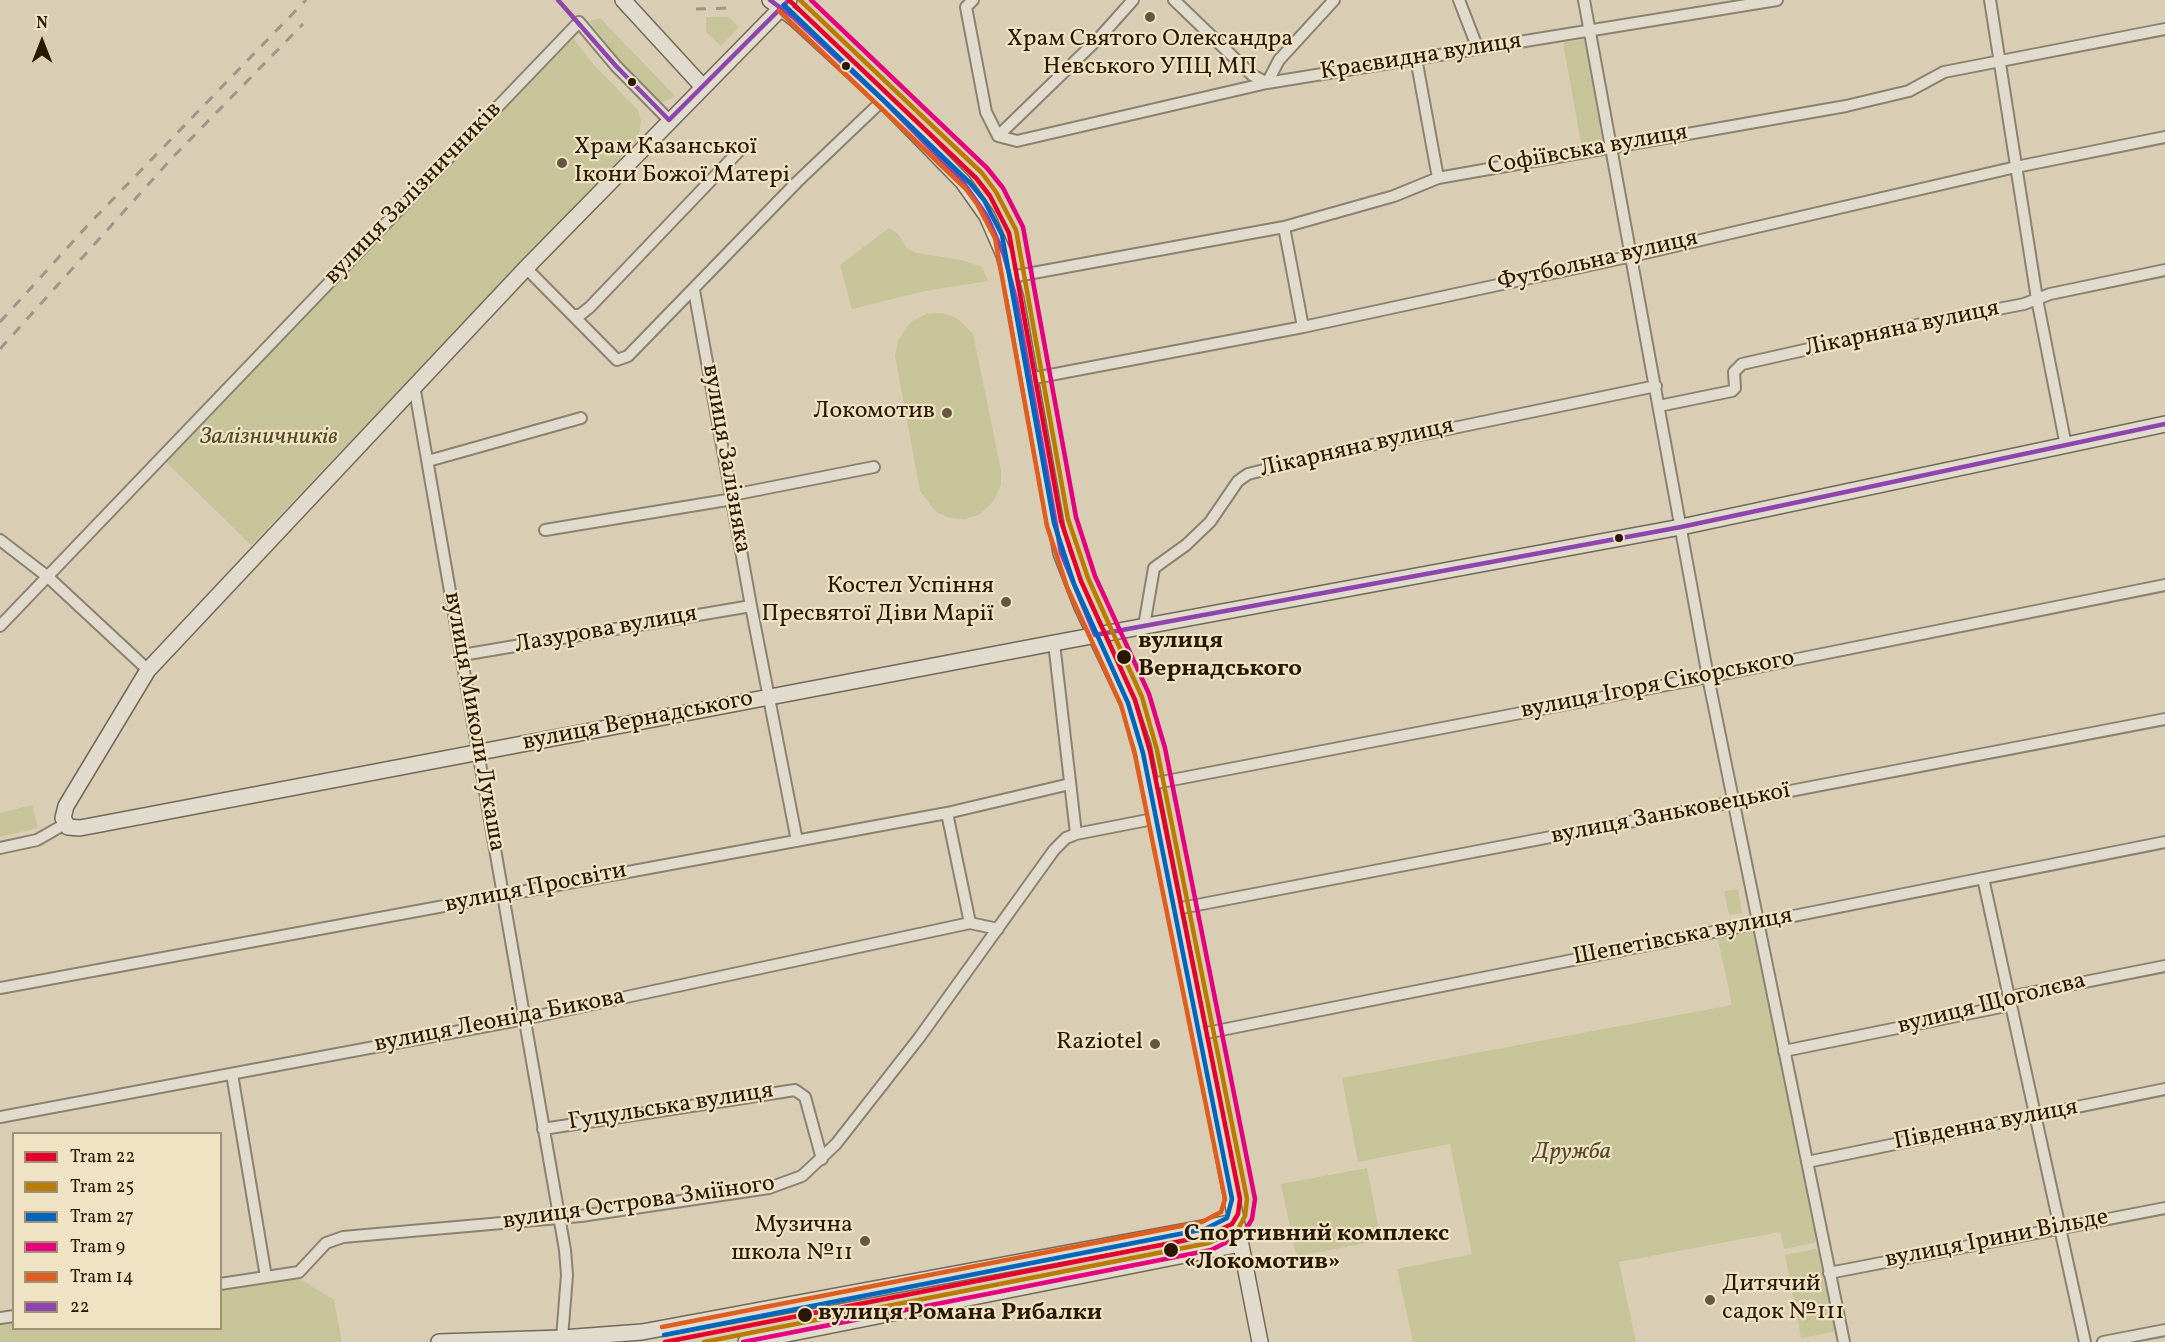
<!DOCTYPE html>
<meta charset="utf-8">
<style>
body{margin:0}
#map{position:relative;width:2165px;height:1342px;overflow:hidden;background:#d9ceb3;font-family:Vollkorn,serif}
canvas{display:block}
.legend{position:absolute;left:12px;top:1132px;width:210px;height:198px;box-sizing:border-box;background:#f0e3c4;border:2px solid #a09176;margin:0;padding:8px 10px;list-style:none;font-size:18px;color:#291700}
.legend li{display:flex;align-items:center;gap:12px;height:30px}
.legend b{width:30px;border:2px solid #a09176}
.north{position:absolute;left:12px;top:12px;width:60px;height:60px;-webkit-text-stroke:4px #f0e3c4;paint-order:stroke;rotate:0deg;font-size:16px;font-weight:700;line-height:24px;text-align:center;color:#291700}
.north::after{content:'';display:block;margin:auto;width:21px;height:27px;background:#291700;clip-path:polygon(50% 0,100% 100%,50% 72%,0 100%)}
</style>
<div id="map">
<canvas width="2165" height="1342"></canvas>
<ul class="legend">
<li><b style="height:8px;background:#e4002b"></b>Tram 22</li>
<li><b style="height:8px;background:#b97b00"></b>Tram 25</li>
<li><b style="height:8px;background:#0065bd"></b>Tram 27</li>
<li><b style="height:8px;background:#e5007d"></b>Tram 9</li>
<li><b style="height:8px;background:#de5d1f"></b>Tram 14</li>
<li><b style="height:8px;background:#8e44ad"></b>22</li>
</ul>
<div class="north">N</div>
</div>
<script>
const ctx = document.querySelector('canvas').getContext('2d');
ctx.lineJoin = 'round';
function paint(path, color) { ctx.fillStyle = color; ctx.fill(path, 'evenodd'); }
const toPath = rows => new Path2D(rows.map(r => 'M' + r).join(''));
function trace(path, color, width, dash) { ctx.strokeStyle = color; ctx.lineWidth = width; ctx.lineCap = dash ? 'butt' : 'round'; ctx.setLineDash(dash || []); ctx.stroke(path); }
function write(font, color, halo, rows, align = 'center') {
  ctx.font = font + ' Vollkorn,serif'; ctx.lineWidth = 4.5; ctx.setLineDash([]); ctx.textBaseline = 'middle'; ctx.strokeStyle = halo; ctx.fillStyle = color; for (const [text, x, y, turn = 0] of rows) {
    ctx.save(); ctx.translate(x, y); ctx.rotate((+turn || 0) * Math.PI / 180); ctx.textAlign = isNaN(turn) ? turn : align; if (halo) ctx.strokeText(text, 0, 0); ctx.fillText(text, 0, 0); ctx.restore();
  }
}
const green = toPath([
 [706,17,728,17,739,27,721,46,706,32],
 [600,18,675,96,661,103,625,70,589,21],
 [573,38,593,64,638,110,641,121,638,140,251,545,165,461],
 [1585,39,1603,144,1582,148,1563,43],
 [889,228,898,234,907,248,916,253,962,260,982,267,988,281,925,291,852,309,840,265],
 [943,313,957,318,973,334,1001,470,1001,484,994,501,979,515,965,519,950,518,936,512,920,491,895,356,898,340,911,322,926,314],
 [32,805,38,828,0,837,0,813],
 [1738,889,1742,913,1729,915,1724,891],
 [1746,929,1752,931,1756,945,1818,1238,1814,1243,1784,1249,1780,1232,1619,1262,1636,1342,1413,1342,1397,1269,1472,1254,1450,1144,1358,1162,1342,1078,1732,1005,1717,935],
 [1367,1168,1381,1240,1299,1256,1295,1251,1281,1184],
 [1815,1249,1821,1253,1836,1326,1834,1332,1801,1338,1785,1255],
 [299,1278,334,1300,342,1342,0,1342,0,1322,13,1320,14,1328,220,1328,221,1288]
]);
const street = toPath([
 [973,0,966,7,986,112,998,136],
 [1174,0,1252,75,1267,83,1279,60,1334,0],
 [1459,0,1478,49],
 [1584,0,1708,677,1844,1342],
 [1990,0,2037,299,2066,446],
 [1416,58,1438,178],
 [998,136,1017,141,1267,83,1777,0],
 [998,136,1100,37,1133,0],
 [1284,227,1303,327],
 [526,268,617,360,628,356,797,182,883,100],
 [1011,277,1284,227,1394,196,1438,178,1846,106,1909,91,1944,72,2165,29],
 [694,290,751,606,797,841],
 [574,315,580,315,590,307,738,152],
 [1029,379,1303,327,1632,256,2016,167,2165,137],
 [414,385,565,1250,567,1275,562,1338],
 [1659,406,1732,391,1735,388,1734,372,1742,364,1911,326,2024,304,2050,294,2165,270],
 [428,461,581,418],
 [732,495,874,467],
 [545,530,733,499],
 [0,540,48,577,148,670],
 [0,626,579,22,616,66,669,120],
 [1144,626,1154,568,1186,545,1210,522,1238,481,1248,474,1328,454,1656,386],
 [462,655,751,606],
 [1151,784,1708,677,2165,585],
 [947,813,970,923],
 [1076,834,1158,818],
 [0,848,37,840,65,824],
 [1983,878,2009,997],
 [1176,909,2165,719],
 [0,988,947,813,1070,784],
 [2011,1005,2085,1342],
 [1201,1034,2165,842],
 [1784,1051,2011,1005,2009,997,2165,966],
 [232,1074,266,1277],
 [0,1117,524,1019,970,923,998,929],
 [543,1129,795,1090,805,1097,822,1159],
 [1807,1162,2165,1089],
 [1829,1273,2165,1208],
 [220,1284,299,1272,326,1243,343,1237,581,1216,769,1188,802,1176,836,1144,919,1038,1054,850,1066,838,1076,834,1054,643],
 [0,1318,14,1316],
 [2103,1342,2165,1330]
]);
const secondary = toPath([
 [623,0,703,87],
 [770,0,794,18,883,100,963,182,987,216,1004,255,1016,299,1061,553,1082,607,1130,708,1143,746,1260,1342],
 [789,0,526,268,148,670,66,806,63,818,68,827,80,828,1054,643,1681,527,2165,424],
 [439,1342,562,1338,642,1332,1235,1222],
 [746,1342,1240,1244]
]);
const rail = toPath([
 [696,9,730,8],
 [0,322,88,225,306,0],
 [0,349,173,157,303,24]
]);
const bus1 = toPath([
 [558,0,616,66,669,120,789,0],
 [770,0,794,18,883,100,963,182,987,216,1004,255,1016,299,1061,553,1095,635,1681,527,2165,424]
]);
const tram1 = toPath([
 [665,1342,1207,1236,1232,1224,1238,1214,1240,1199,1150,751,1135,700,1081,581,1061,521,1009,233,990,196,976,178,789,0]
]);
const tram2 = toPath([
 [704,1342,1209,1243,1238,1229,1245,1216,1247,1199,1157,750,1142,697,1088,578,1068,519,1016,230,996,192,982,173,800,0]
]);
const tram3 = toPath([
 [664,1335,1205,1229,1227,1218,1232,1199,1143,753,1128,703,1074,584,1054,523,1002,235,984,200,970,183,784,5]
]);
const tram4 = toPath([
 [743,1342,1211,1250,1243,1234,1252,1219,1255,1199,1165,748,1149,694,1095,576,1076,517,1023,227,1003,188,987,168,811,0]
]);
const tram5 = toPath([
 [662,1327,1202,1222,1221,1212,1225,1199,1135,755,1121,705,1067,587,1047,526,995,238,977,204,965,188,779,11]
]);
const markers = [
 [1150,17,6,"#67573f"],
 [846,66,5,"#291700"],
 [632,82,5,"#291700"],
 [562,163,6,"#67573f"],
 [947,413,6,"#67573f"],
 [1619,538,5,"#291700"],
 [1006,602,6,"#67573f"],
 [1124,657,8,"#291700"],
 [1155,1044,6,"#67573f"],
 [865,1241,6,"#67573f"],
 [1171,1250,8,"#291700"],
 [1710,1300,6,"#67573f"],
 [805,1315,8,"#291700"]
];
const poiNames = [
 ["Храм Святого Олександра",1150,41,"center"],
 ["Невського УПЦ МП",1150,69,"center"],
 ["Храм Казанської",574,149,"left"],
 ["Ікони Божої Матері",574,177,"left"],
 ["Локомотив",935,413],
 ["Костел Успіння",994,588],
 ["Пресвятої Діви Марії",994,616],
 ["Raziotel",1143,1044],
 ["Музична",853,1227],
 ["школа №11",853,1255],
 ["Дитячий",1722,1286,"left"],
 ["садок №111",1722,1314,"left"]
];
const streetNames = [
 ["Краєвидна вулиця",1421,58,-9],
 ["Софіївська вулиця",1588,151,-10],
 ["вулиця Залізничників",414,194,-46],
 ["Футбольна вулиця",1598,262,-13],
 ["Лікарняна вулиця",1902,330,-12],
 ["Лікарняна вулиця",1357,449,-13],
 ["вулиця Залізняка",725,459,80],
 ["Лазурова вулиця",606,631,-10],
 ["вулиця Ігоря Сікорського",1658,686,-11],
 ["вулиця Миколи Лукаша",473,722,80],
 ["вулиця Вернадського",638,722,-11],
 ["вулиця Заньковецької",1671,815,-11],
 ["вулиця Просвіти",536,889,-11],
 ["Шепетівська вулиця",1683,938,-11],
 ["вулиця Щоголєва",1992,1005,-14],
 ["вулиця Леоніда Бикова",500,1022,-11],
 ["Гуцульська вулиця",671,1108,-9],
 ["Південна вулиця",1986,1126,-11],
 ["вулиця Острова Зміїного",639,1204,-8],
 ["вулиця Ірини Вільде",1997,1240,-11]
];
const parkNames = [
 ["Залізничників",269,439],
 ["Дружба",1572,1154]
];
const stopNames = [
 ["вулиця",1138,643],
 ["Вернадського",1138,671],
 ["Спортивний комплекс",1184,1236],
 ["«Локомотив»",1184,1264],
 ["вулиця Романа Рибалки",818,1315]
];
paint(green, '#c7c499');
trace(street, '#8a8270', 14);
trace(secondary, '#716858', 18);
trace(street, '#e1dbcd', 10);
trace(secondary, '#e1dbcd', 15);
trace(rail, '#9d978b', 3, [10, 10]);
trace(bus1, '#8e44ad', 4.5);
trace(tram1, '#e4002b', 4.5);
trace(tram2, '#b97b00', 4.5);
trace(tram3, '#0065bd', 4.5);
trace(tram4, '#e5007d', 4.5);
trace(tram5, '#de5d1f', 4.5);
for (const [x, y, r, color] of markers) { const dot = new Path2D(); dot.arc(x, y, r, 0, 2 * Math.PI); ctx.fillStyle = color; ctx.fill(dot); trace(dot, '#f0e3c4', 2); }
write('24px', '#291700', '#f0e3c4', poiNames, 'right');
write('24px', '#291700', '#f0e3c4', streetNames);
write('italic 24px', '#544928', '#f0e3c4', parkNames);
write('bold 24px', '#291700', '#f0e3c4', stopNames, 'left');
</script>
